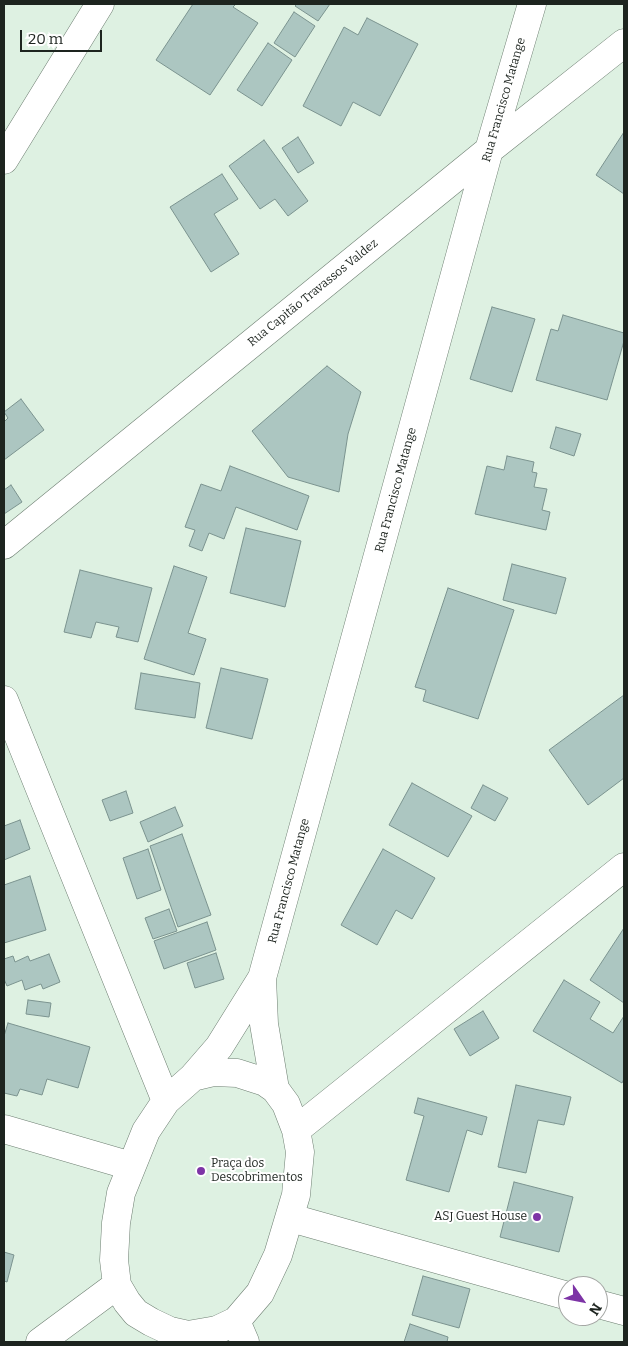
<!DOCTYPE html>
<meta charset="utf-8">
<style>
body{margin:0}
#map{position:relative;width:628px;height:1346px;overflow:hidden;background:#def1e2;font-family:Bitter,serif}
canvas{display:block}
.frame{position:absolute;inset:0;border:5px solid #1d241f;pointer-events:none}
.north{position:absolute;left:558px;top:1276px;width:50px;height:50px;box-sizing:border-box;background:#fff;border:1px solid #a5a7a5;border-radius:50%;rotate:123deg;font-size:14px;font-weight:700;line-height:20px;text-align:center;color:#1d241f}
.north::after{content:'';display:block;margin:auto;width:18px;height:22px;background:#7d34a6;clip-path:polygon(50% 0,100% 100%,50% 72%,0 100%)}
.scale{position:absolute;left:20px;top:30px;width:82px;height:22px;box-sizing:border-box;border:2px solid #1d241f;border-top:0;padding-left:6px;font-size:15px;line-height:18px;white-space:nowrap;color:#1d241f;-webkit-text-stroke:4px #fff;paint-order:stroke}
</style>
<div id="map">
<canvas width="628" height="1346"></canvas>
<div class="frame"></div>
<div class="north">N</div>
<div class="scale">20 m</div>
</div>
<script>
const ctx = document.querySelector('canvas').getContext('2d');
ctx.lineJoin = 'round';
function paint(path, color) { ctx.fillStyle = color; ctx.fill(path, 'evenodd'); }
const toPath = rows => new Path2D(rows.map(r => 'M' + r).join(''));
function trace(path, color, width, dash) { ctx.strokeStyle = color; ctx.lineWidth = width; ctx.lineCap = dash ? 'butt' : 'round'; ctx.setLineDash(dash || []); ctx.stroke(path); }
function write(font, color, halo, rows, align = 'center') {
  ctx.font = font + ' Bitter,serif'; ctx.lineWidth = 4; ctx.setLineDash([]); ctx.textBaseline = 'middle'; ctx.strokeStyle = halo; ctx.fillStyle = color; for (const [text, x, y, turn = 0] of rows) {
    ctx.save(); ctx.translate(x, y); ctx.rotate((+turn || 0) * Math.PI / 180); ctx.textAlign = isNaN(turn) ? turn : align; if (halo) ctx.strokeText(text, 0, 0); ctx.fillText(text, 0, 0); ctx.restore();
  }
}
const building = toPath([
 [193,4,236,4,233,7,258,23,210,95,156,60,193,4],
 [297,4,330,4,318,21,295,6,297,4],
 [294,12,315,26,295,57,274,43,294,12],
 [367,18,418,44,380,116,353,102,341,126,303,106,344,27,358,35,367,18],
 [268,43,292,60,262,106,237,90,268,43],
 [624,132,624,194,596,175,624,132],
 [298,137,314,163,298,173,282,148,298,137],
 [264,140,308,201,288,216,275,199,260,209,229,166,264,140],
 [222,174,238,199,214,214,239,254,211,272,170,207,222,174],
 [492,307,535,319,512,392,470,379,492,307],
 [563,315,624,333,624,341,607,400,536,380,551,329,558,331,563,315],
 [327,366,361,392,348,434,339,492,288,477,252,431,327,366],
 [21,399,44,430,4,460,4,422,8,418,4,412,21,399],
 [556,427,581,434,574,456,550,448,556,427],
 [507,456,534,462,532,472,537,473,534,487,547,489,542,510,550,512,546,530,475,514,487,466,504,470,507,456],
 [230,466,309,496,297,530,236,507,224,539,209,533,202,551,189,546,195,530,185,527,201,484,221,491,230,466],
 [11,485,22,502,4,514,4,490,11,485],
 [246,528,301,541,285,607,230,593,246,528],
 [512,564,566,578,556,614,503,600,512,564],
 [174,566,207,577,188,633,206,639,194,675,144,659,174,566],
 [80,570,152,588,138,642,116,637,119,627,96,622,91,638,64,632,80,570],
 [448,588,514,610,478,719,423,701,426,690,415,687,448,588],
 [221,668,268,679,252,739,206,728,221,668],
 [141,673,200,683,195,718,135,709,141,673],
 [624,695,624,778,588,805,549,750,624,695],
 [412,783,472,816,448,857,389,825,412,783],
 [483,785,508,798,495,821,471,808,483,785],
 [126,791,133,813,110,821,102,800,126,791],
 [175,807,183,826,148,842,140,822,175,807],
 [20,820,30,849,4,860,4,826,20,820],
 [182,834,211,915,178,927,150,846,182,834],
 [148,849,161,890,137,899,123,858,148,849],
 [383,849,435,878,412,919,396,910,377,945,341,925,383,849],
 [30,876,46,930,4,943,4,885,30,876],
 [169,909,177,931,153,939,145,918,169,909],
 [207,922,216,950,164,969,154,941,207,922],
 [624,928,624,1003,590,980,624,928],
 [216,953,224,979,195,988,187,963,216,953],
 [49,954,60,982,43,989,41,984,25,990,22,980,7,986,4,979,4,959,13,956,15,962,28,956,30,961,49,954],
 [564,980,600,1002,590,1019,613,1033,624,1016,624,1079,622,1083,533,1031,564,980],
 [28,1000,51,1003,49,1017,26,1014,28,1000],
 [483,1011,499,1038,470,1056,454,1029,483,1011],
 [8,1023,90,1047,78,1088,47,1079,42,1095,20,1089,17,1096,4,1093,4,1036,8,1023],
 [516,1085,571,1097,564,1125,538,1120,526,1173,498,1167,516,1085],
 [418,1098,487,1117,482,1135,467,1130,449,1192,406,1180,424,1116,414,1113,418,1098],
 [514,1182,573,1197,559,1252,500,1237,514,1182],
 [4,1252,14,1255,7,1282,4,1281,4,1252],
 [423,1276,470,1289,459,1328,412,1315,423,1276],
 [410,1324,448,1337,447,1342,404,1342,410,1324]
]);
const minor = toPath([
 [4,160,100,4],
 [4,545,489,150,624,43],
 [4,700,166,1101],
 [262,978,264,1024,275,1089],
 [214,1072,237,1073,265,1082,275,1089,286,1104,296,1130,300,1152,296,1195,278,1255,260,1293,236,1321,217,1330,188,1335,170,1331,151,1322,136,1313,127,1302,117,1285,114,1260,116,1223,121,1193,146,1131,166,1101,193,1077,214,1072],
 [193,1077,219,1047,262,978,489,150,532,4],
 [4,1129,131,1166],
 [296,1130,624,867],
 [291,1218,568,1296],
 [598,1304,624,1311],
 [236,1321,245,1342],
 [40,1342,117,1285]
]);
const markers = [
 [201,1171,5,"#7d34a6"],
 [537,1217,5,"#7d34a6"]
];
const streetNames = [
 ["Rua Francisco Matange",504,100,-74],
 ["Rua Capitão Travassos Valdez",313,293,-39],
 ["Rua Francisco Matange",396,490,-75],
 ["Rua Francisco Matange",289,881,-75]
];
const poiNames = [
 ["Praça dos",211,1164],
 ["Descobrimentos",211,1178],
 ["ASJ Guest House",527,1217,"right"]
];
paint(building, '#acc6c1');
trace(building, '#7b938f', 1);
trace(minor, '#6e7f72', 29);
trace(minor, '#fff', 28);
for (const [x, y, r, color] of markers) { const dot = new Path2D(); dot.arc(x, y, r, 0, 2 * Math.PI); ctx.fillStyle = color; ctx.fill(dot); trace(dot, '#fff', 2); }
write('12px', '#1d241f', '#fff', streetNames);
write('12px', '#1d241f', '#fff', poiNames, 'left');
</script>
